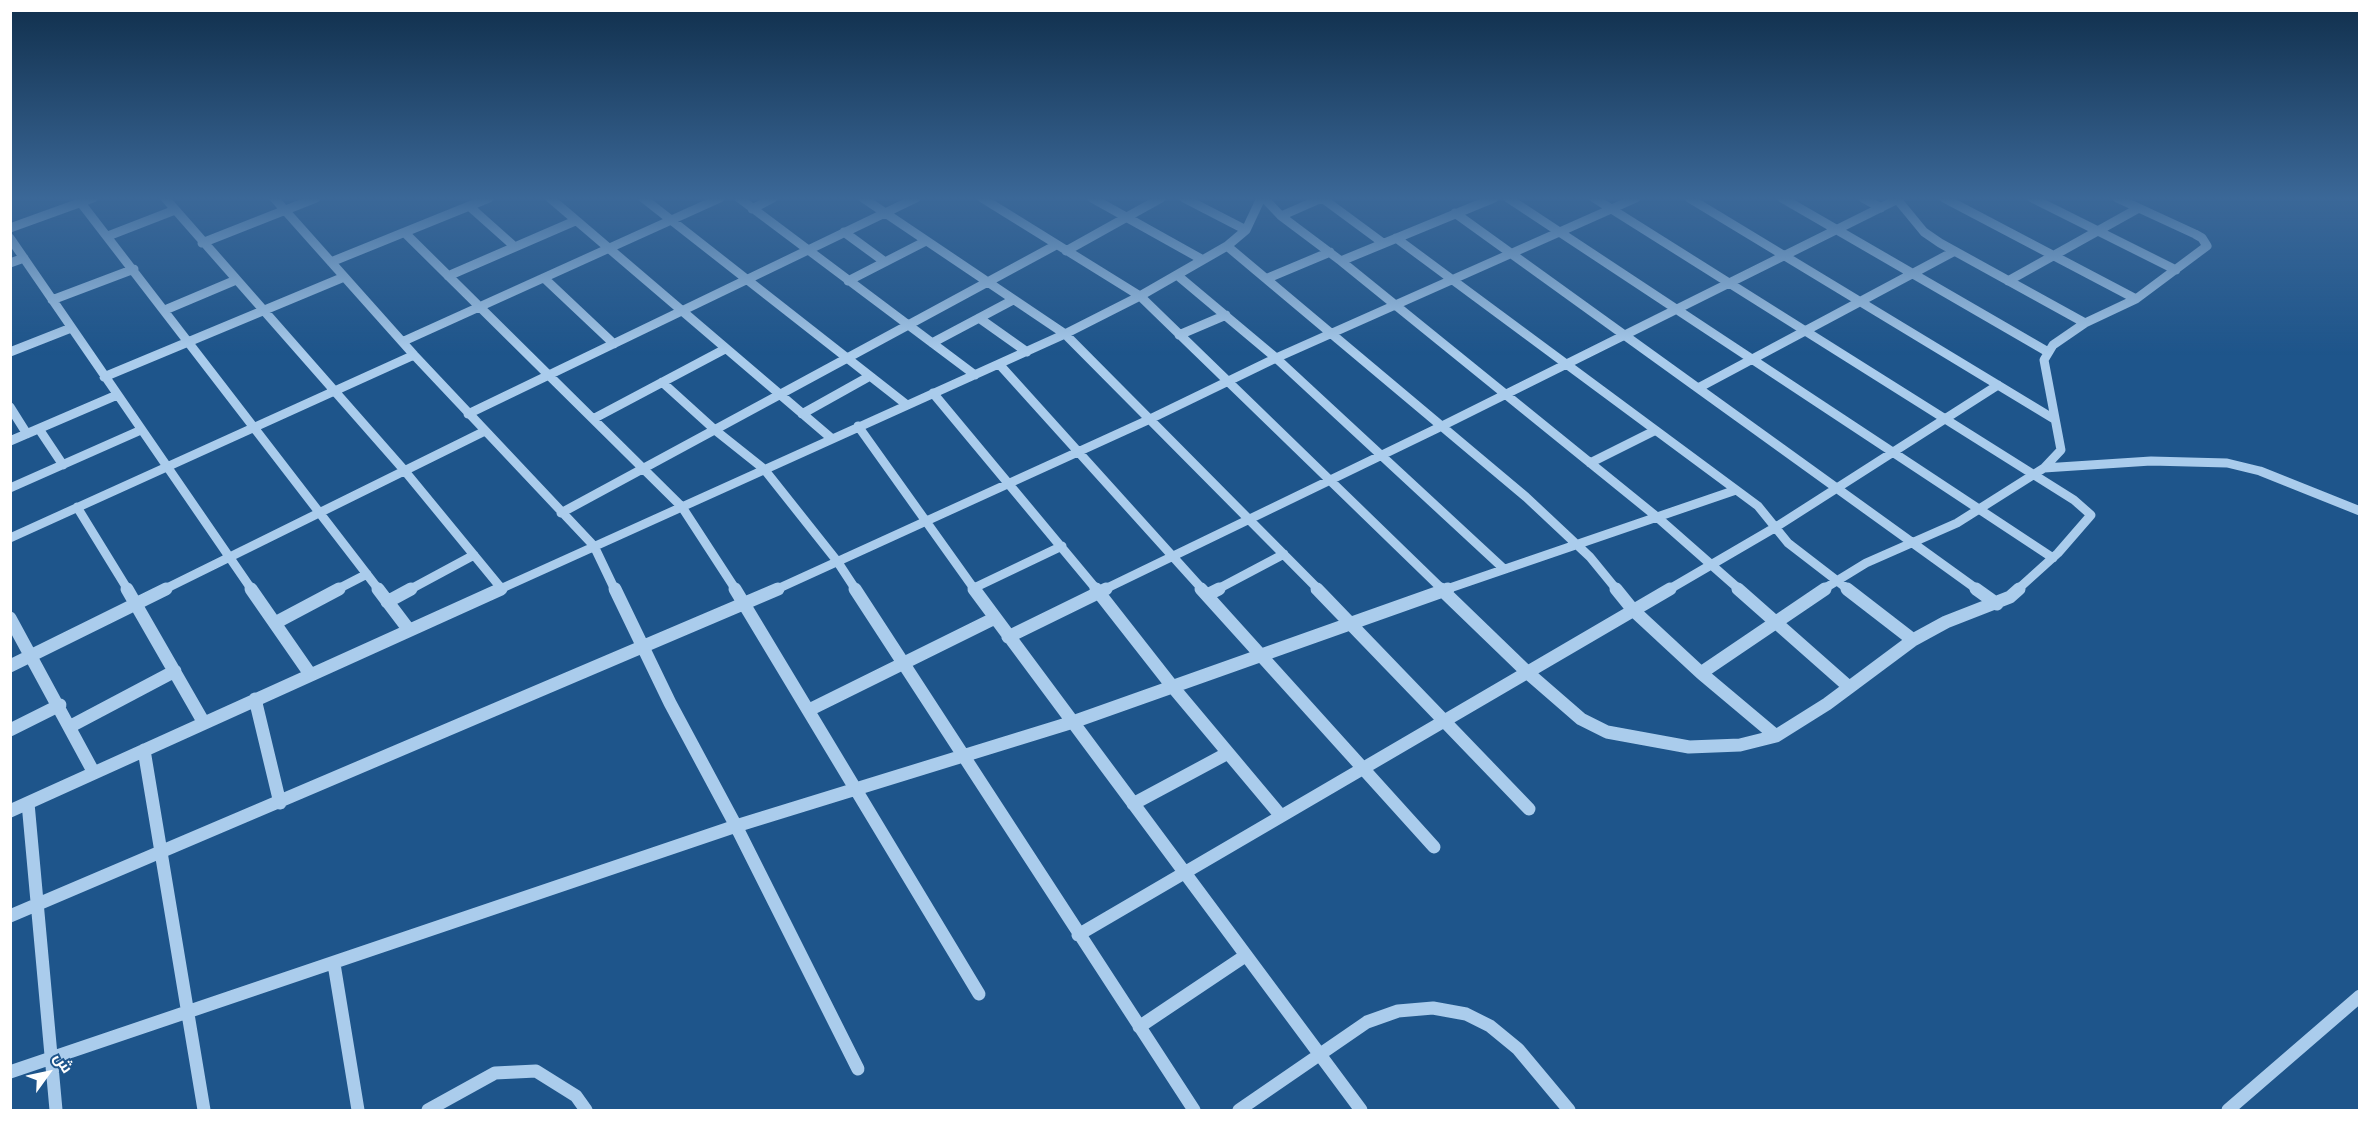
<!DOCTYPE html>
<meta charset="utf-8">
<style>
body{margin:0}
#map{position:relative;width:2370px;height:1121px;overflow:hidden;background:#1e558b;font-family:"Space Grotesk",Cairo,sans-serif}
canvas{display:block}
.frame{position:absolute;inset:0;border:12px solid #fff;pointer-events:none}
.north{position:absolute;left:18px;top:1043px;width:60px;height:60px;-webkit-text-stroke:4px #1e558b;paint-order:stroke;rotate:57deg;font-size:16px;font-weight:700;line-height:24px;text-align:center;color:#fff}
.north::after{content:'';display:block;margin:auto;width:21px;height:27px;background:#fff;clip-path:polygon(50% 0,100% 100%,50% 72%,0 100%)}
</style>
<div id="map">
<canvas width="2370" height="1121"></canvas>
<div class="frame"></div>
<div class="north">ش</div>
</div>
<script>
const ctx = document.querySelector('canvas').getContext('2d');
ctx.lineJoin = 'round';
const toPath = rows => new Path2D(rows.map(r => 'M' + r).join(''));
function trace(path, color, width, dash) { ctx.strokeStyle = color; ctx.lineWidth = width; ctx.lineCap = dash ? 'butt' : 'round'; ctx.setLineDash(dash || []); ctx.stroke(path); }
const minorFar1 = toPath([
 [165,198,404,470,501,588],
 [274,198,414,355,594,546,615,590],
 [550,198,831,438],
 [643,198,907,405],
 [739,198,975,375],
 [863,198,1065,334,1319,590],
 [982,198,1140,296,1443,590],
 [1092,198,1203,260],
 [1184,198,1246,230],
 [1264,198,1281,216,1341,261],
 [1322,198,1383,243],
 [1494,198,1341,261,1657,517,1740,590],
 [1508,198,2053,558],
 [1594,198,2074,500,2091,515,2058,553,2017,590],
 [1689,198,2054,419],
 [1782,198,2048,352],
 [1863,198,1881,208],
 [1944,198,2136,299],
 [2032,198,2176,270],
 [81,203,379,590],
 [469,206,515,247],
 [752,209,773,198],
 [1455,213,1978,590],
 [1281,216,1322,198],
 [10,228,93,198],
 [844,232,885,262],
 [405,233,682,507,736,590],
 [108,236,175,210],
 [10,238,252,590],
 [1396,238,1758,506,1788,543,1849,590],
 [202,243,316,198],
 [1227,246,1526,497,1590,557,1617,590],
 [1066,251,1161,198],
 [331,262,489,198],
 [10,263,24,258],
 [1177,275,1276,358,1504,569],
 [448,276,575,221],
 [544,278,614,344],
 [1268,278,1330,252],
 [848,281,926,241],
 [2008,281,2137,209],
 [52,300,134,269],
 [165,310,236,280],
 [979,318,1027,352],
 [2085,323,2136,299,2207,246,2202,238,2195,234,2117,198],
 [1179,335,1226,315],
 [404,341,720,198],
 [932,343,1013,300],
 [10,352,71,328],
 [999,364,1203,590],
 [104,377,344,277],
 [662,382,715,430,764,469,837,561,856,590],
 [1700,387,1953,252],
 [933,393,1097,590],
 [10,407,27,434],
 [468,414,916,198],
 [802,414,870,376],
 [593,419,725,349],
 [858,426,975,590],
 [39,429,63,465],
 [10,441,117,395],
 [1590,463,1654,431],
 [2044,468,2151,461,2227,463,2260,471,2360,511],
 [10,488,141,430],
 [77,507,128,590],
 [561,513,1056,245],
 [10,538,414,355],
 [974,588,1062,546],
 [163,590,485,431],
 [336,590,367,574],
 [409,590,474,555],
 [498,590,1065,334,1140,296,1227,246,1246,230,1261,198],
 [775,590,1148,420,1276,358,1636,198],
 [1103,590,1444,425,1900,198],
 [1216,590,1284,554],
 [1444,590,1736,490],
 [1668,590,1776,527,1998,385],
 [1822,590,1866,563,1957,523,2044,468,2061,450,2044,360,2053,345,2085,323,1940,243,1924,232,1896,198]
]);
const minor = toPath([
 [127,589,204,723],
 [251,589,310,674],
 [378,589,409,630],
 [615,589,670,703,736,826,858,1069],
 [735,589,979,994],
 [855,589,1194,1110],
 [974,589,1361,1110],
 [1096,589,1172,686,1281,816],
 [1201,589,1434,847],
 [1317,589,1529,809],
 [1441,589,1528,673,1581,719,1607,732,1689,747,1740,745,1776,736,1827,704,1913,640,1946,622,2010,597,2019,589],
 [1616,589,1633,610,1701,673,1776,736],
 [1738,589,1849,687],
 [1847,589,1913,640],
 [1976,589,1997,604],
 [1209,594,1219,589],
 [387,602,411,589],
 [10,618,94,773],
 [275,623,339,589],
 [1008,637,1106,589],
 [10,666,166,589],
 [1701,673,1825,589],
 [255,699,280,803],
 [809,710,995,618],
 [71,726,175,671],
 [10,730,60,705],
 [144,750,204,1110],
 [28,803,56,1110],
 [1133,804,1228,753],
 [10,811,501,589],
 [10,916,778,589],
 [1078,935,1670,589],
 [334,964,358,1110],
 [1139,1027,1245,956],
 [10,1072,736,826,1073,722,1448,589],
 [428,1110,495,1073,536,1071,576,1096,586,1110],
 [1239,1110,1367,1022,1398,1011,1433,1008,1466,1014,1490,1026,1518,1049,1569,1110],
 [2228,1110,2360,996]
]);
trace(minorFar1, '#aaccec', 9);
trace(minor, '#aaccec', 13);
const sky = ctx.createLinearGradient(0, 0, 0, 355);
sky.addColorStop(0, '#102f4c');
sky.addColorStop(0.56, '#3b6898');
sky.addColorStop(1, '#3b689800');
ctx.fillStyle = sky;
ctx.fillRect(0, 0, 2370, 355);
</script>
